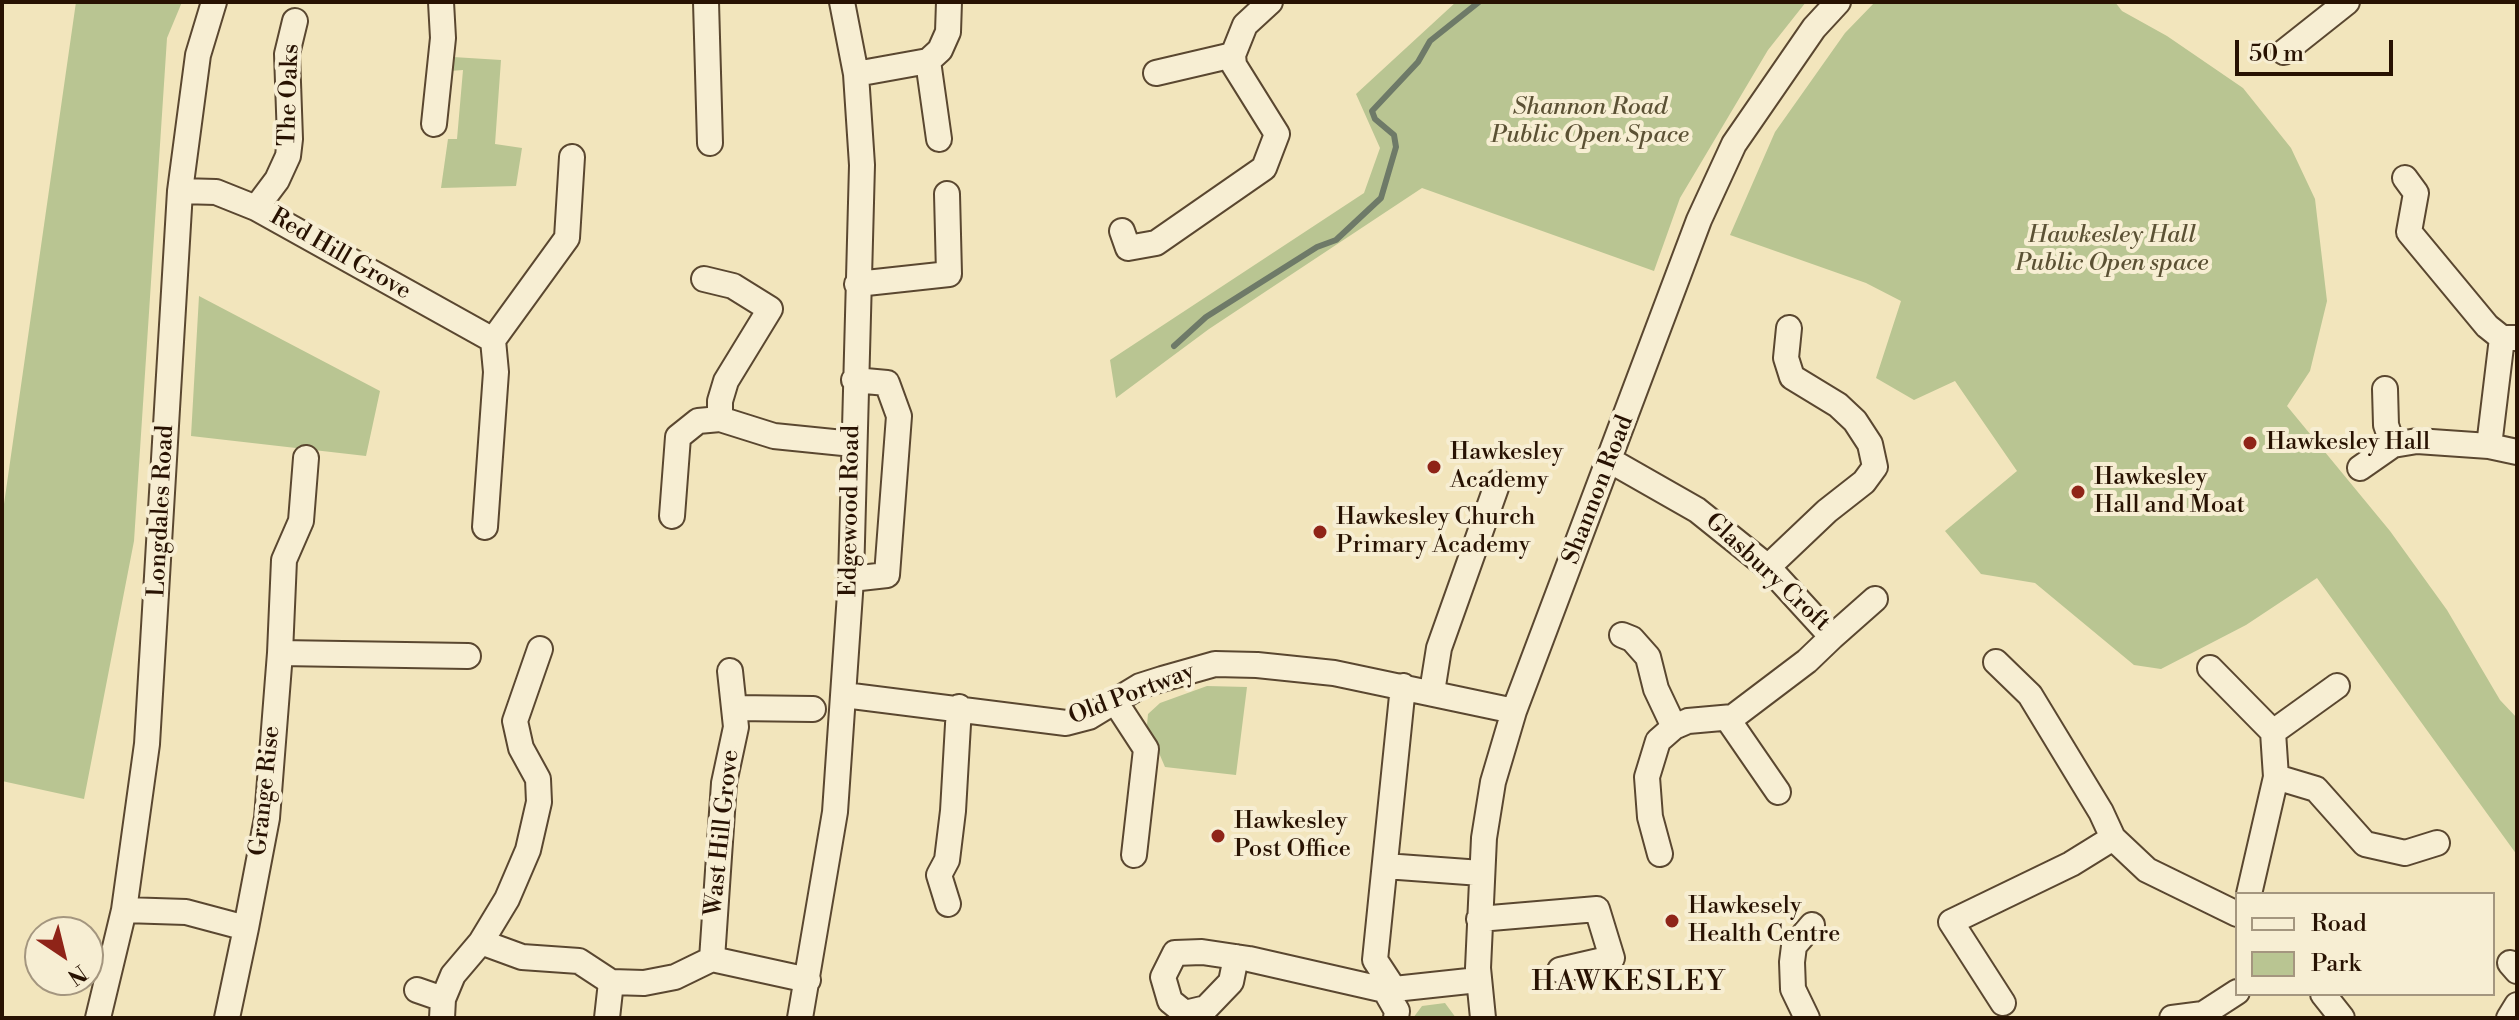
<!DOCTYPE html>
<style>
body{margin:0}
#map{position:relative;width:2519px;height:1020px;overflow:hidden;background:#f2e5bc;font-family:"Libre Bodoni",serif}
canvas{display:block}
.frame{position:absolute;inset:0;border:4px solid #281202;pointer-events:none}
.legend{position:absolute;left:2235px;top:892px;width:260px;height:104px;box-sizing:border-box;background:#f7eed3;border:2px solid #a4967f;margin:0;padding:10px 14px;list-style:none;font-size:24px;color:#281202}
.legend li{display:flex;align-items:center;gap:16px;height:40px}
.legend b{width:40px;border:2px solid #a4967f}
.north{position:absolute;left:24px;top:916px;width:80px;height:80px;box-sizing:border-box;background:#f7eed3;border:2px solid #a4967f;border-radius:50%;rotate:145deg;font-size:22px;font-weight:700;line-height:32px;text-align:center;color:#281202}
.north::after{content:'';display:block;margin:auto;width:28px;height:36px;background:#8f2418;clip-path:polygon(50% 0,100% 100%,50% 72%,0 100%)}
.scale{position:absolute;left:2235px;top:40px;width:158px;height:36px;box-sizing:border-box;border:4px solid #281202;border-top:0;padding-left:10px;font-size:24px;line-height:28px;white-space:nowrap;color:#281202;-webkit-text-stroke:6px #f7eed3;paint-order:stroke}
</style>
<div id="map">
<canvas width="2519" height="1020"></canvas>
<div class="frame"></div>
<ul class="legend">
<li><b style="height:10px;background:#f7eed3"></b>Road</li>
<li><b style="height:22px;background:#b9c592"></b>Park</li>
</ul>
<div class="north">N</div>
<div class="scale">50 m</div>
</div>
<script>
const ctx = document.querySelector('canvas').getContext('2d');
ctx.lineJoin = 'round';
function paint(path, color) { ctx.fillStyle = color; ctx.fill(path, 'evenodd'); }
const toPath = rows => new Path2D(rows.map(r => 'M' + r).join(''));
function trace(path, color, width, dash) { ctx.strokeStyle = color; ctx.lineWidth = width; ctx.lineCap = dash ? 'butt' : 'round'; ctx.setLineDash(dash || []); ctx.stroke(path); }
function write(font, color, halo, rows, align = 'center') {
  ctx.font = font + ' "Libre Bodoni",serif'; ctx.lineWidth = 8; ctx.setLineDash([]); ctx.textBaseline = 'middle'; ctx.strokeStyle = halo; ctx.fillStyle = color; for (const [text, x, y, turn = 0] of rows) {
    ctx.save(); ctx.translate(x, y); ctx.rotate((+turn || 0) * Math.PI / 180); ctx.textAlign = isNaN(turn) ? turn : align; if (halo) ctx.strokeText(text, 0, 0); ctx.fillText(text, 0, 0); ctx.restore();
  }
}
const green = toPath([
 [76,2,182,2,167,38,134,541,84,799,2,781,2,518],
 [1456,2,1806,2,1768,50,1680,198,1654,271,1422,188,1209,329,1116,398,1110,360,1364,193,1380,148,1356,94],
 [1875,2,2115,2,2122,11,2167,36,2243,88,2291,148,2315,199,2327,301,2310,371,2287,406,2390,531,2447,610,2500,700,2517,718,2517,855,2317,578,2246,625,2161,669,2134,665,2035,583,1981,574,1945,531,2017,471,1955,381,1914,400,1876,378,1901,301,1866,283,1730,235,1775,132,1845,33],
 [453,57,501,60,495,144,522,148,516,186,441,188,448,139,457,139,463,70,450,71],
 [199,296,380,391,366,456,191,436],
 [1207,686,1247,687,1236,775,1165,767,1147,725,1148,714,1160,703],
 [1445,1003,1456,1018,1413,1018,1422,1006]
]);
const stream = toPath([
 [1174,346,1206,317,1317,247,1336,240,1381,198,1396,147,1394,135,1375,119,1372,111,1418,62,1430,41,1479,2]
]);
const minor = toPath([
 [706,2,710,143],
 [2284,52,2347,2],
 [928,61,940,50,948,32,949,2],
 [1156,73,1233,55,1245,25,1270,2],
 [856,74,928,61,939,139],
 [434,124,443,38,441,2],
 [2405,178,2416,193,2409,232,2487,326,2502,338,2517,338],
 [180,191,216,192,256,208,493,340,567,238,572,157],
 [256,208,277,180,288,156,290,139,287,54,295,21],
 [1122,231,1128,248,1156,243,1264,168,1277,134,1234,65,1233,55],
 [704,279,733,286,770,309,726,381,720,401,720,419],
 [857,284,949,274,947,194],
 [2385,389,2386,425,2393,445],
 [2489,446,2517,452],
 [1611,461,1697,510,1768,567,1832,637,1875,599],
 [2360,468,2393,445,2417,441,2489,446,2502,338],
 [672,516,678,437,698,421,720,419,774,436,853,444],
 [485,527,496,372,493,340],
 [1768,567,1827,511,1864,482,1875,467,1870,444,1855,421,1838,405,1792,377,1786,358,1789,328],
 [851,579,887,575,899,416,887,383,854,380],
 [1622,635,1632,639,1648,657,1656,689,1674,727],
 [540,649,515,721,521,748,538,779,539,802,528,850,507,899,481,942,522,957,579,961,611,982,644,983,675,977,712,959,808,980],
 [280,653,284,560,301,521,306,458],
 [1996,662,2030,695,2101,812,2113,838,2147,870,2237,914],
 [2210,668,2273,732],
 [1432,692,1439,648,1498,482],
 [844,695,1066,723,1089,717,1140,686,1162,679,1215,664,1257,665,1334,673,1514,711],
 [1116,703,1146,749,1134,855],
 [736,708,813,709],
 [1727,718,1778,792],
 [2276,777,2316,789,2365,844,2405,853,2437,843],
 [1660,854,1650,817,1647,777,1658,741,1674,727,1688,721,1733,717,1807,661,1832,637],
 [1385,866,1481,873],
 [2249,894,2276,777,2273,732,2337,686],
 [948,904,939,875,947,860,953,811,959,707],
 [124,910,186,912,246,928,267,818,280,653,468,656],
 [1479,919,1597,909,1612,958,1560,970],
 [1236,957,1231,982,1206,1008,1185,1013,1170,1001,1163,977,1175,953,1202,952,1249,959,1385,990,1478,980],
 [712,959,724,783,736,727,730,671],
 [2510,963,2517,971],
 [1394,989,1375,960,1403,686],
 [417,990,443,999],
 [1385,990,1397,1011,1396,1018],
 [2323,994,2342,1018],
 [2003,1003,1951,922,2071,864,2113,838],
 [98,1018,124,910,147,744,180,191,198,55,214,2],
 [227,1018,246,928],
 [442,1018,443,999,453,975,481,942],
 [607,1018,611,982],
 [800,1018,835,812,851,579,862,165,856,74,842,2],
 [1483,1018,1478,968,1484,838,1493,782,1514,711,1699,220,1734,144,1814,28,1838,2],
 [1807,1018,1793,989,1792,962,1794,946,1812,925],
 [2172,1018,2203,1014,2237,992],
 [2509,1018,2517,1005]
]);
const markers = [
 [2250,443,8,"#8f2418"],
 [1434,467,8,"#8f2418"],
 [2078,492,8,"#8f2418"],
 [1320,532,8,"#8f2418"],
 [1218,836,8,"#8f2418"],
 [1672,921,8,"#8f2418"]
];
const streetNames = [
 ["The Oaks",290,95,-88],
 ["Red Hill Grove",340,255,30],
 ["Shannon Road",1599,490,-69],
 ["Longdales Road",162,511,-87],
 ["Edgewood Road",851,511,-89],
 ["Glasbury Croft",1767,573,43],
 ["Old Portway",1132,695,-21],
 ["Grange Rise",266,791,-84],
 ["Wast Hill Grove",723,833,-84]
];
const parkNames = [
 ["Shannon Road",1590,108],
 ["Public Open Space",1590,136],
 ["Hawkesley Hall",2112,236],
 ["Public Open space",2112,264]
];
const poiNames = [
 ["Hawkesley Hall",2266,443],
 ["Hawkesley",1450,453],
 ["Academy",1450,481],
 ["Hawkesley",2094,478],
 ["Hall and Moat",2094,506],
 ["Hawkesley Church",1336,518],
 ["Primary Academy",1336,546],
 ["Hawkesley",1234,822],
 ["Post Office",1234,850],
 ["Hawkesely",1688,907],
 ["Health Centre",1688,935]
];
const quarterNames = [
 ["HAWKESLEY",1629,983]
];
paint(green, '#b9c592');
trace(stream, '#6e7a68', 6);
trace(minor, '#5a4730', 28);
trace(minor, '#f7eed3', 24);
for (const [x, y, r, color] of markers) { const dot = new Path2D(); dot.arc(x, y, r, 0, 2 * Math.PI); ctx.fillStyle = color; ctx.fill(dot); trace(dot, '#f7eed3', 3); }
write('24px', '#281202', '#f7eed3', streetNames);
write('italic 24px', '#5b5134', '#f7eed3', parkNames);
write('24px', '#281202', '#f7eed3', poiNames, 'left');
ctx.letterSpacing = '2px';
write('28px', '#281202', '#f7eed3', quarterNames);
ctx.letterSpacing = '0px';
</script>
